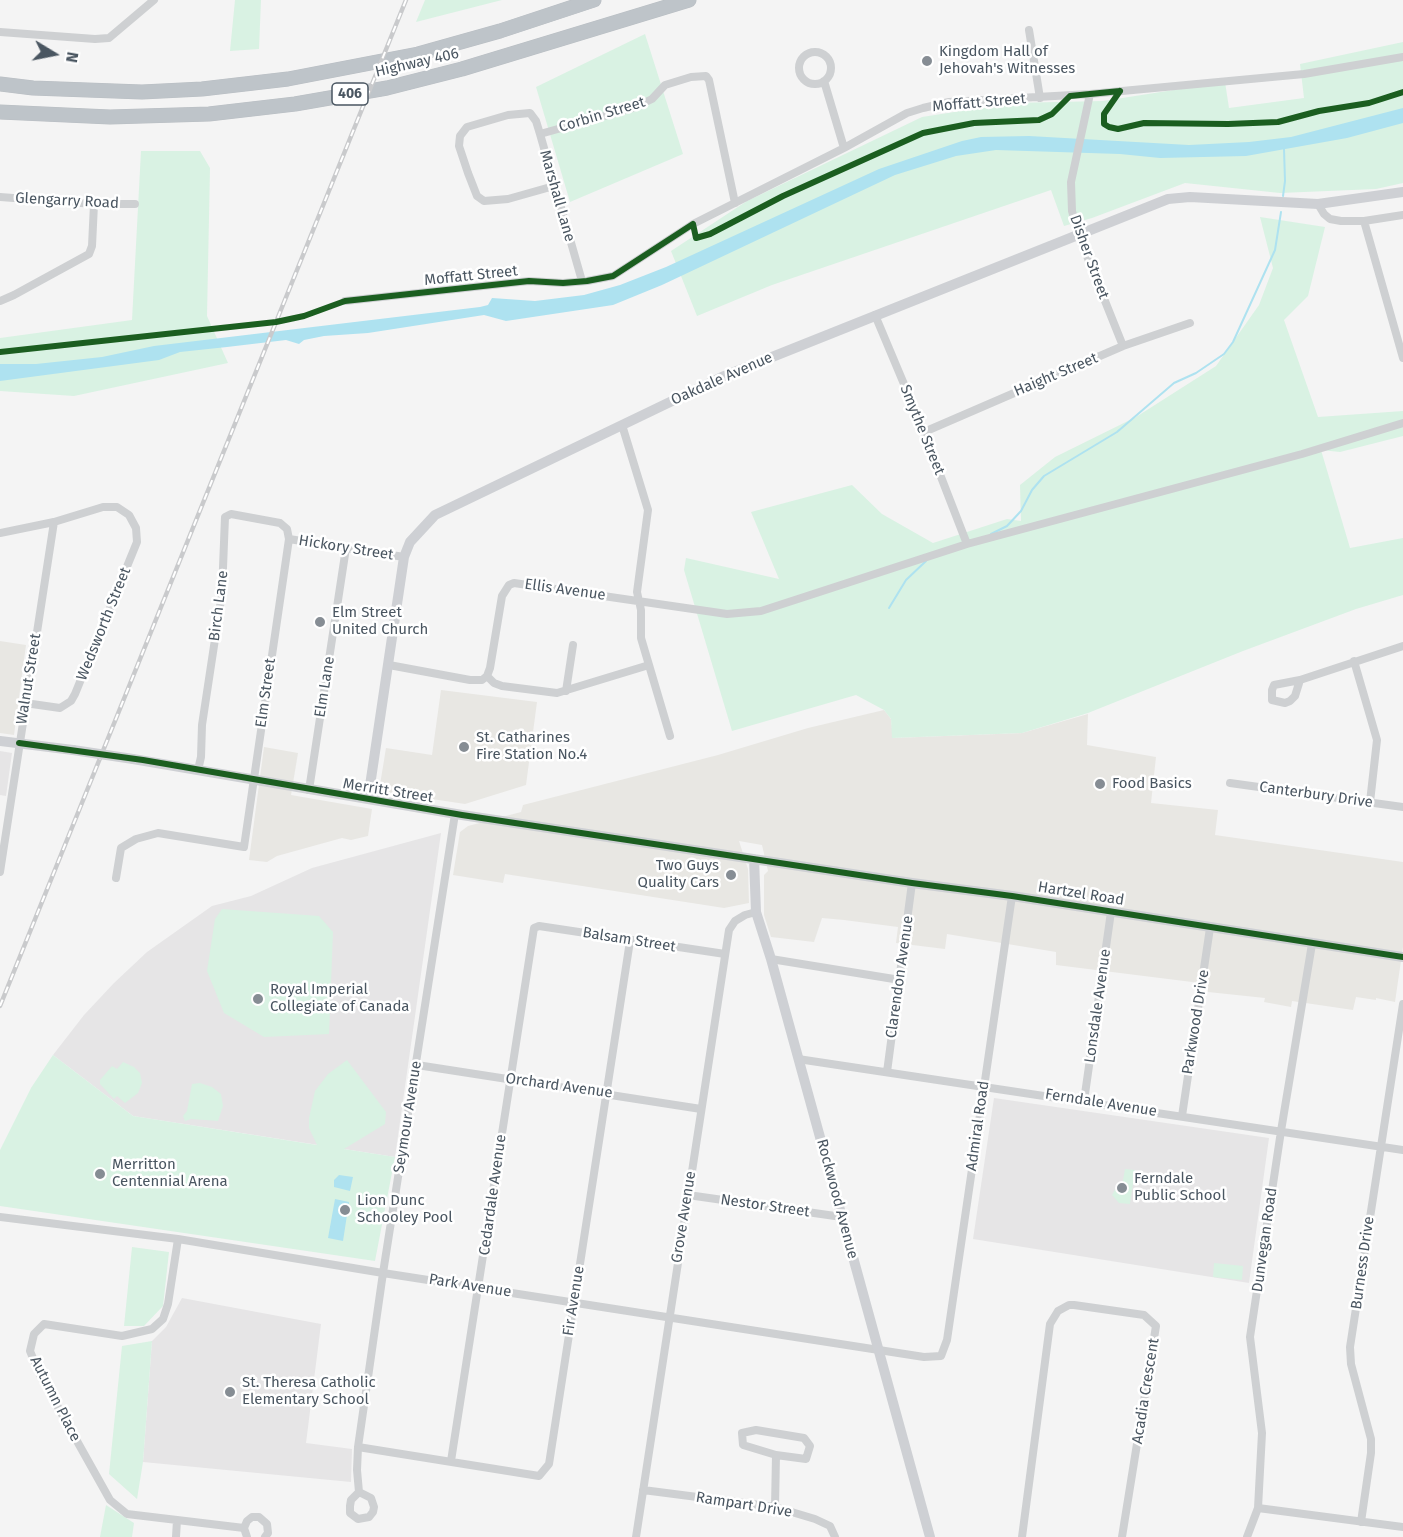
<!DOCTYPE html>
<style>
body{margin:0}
#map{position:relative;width:1403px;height:1537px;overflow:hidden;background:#f4f4f4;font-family:"Fira Sans",sans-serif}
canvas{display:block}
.north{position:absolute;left:24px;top:24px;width:60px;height:60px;-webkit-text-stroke:4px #fff;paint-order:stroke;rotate:100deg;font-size:16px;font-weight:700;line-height:24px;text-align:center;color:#4a5661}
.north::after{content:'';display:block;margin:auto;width:21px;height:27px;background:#4a5661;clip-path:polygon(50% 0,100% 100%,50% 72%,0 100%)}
</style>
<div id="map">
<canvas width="1403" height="1537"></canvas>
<div class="north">N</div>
</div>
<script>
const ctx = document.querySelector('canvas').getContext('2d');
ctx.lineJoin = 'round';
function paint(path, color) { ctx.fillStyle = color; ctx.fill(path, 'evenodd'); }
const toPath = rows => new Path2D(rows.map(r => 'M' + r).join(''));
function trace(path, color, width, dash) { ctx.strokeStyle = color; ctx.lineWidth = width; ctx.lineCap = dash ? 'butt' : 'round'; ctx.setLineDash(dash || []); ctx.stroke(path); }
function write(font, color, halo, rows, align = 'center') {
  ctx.font = font + ' "Fira Sans",sans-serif'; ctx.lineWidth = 5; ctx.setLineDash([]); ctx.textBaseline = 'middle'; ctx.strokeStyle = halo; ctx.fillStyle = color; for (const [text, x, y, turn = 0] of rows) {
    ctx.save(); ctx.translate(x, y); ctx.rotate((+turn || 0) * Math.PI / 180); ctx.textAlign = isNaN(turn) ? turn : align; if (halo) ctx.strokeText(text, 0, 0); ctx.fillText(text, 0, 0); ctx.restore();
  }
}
const commercial = toPath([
 [0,641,26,645,14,735,0,733],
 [441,690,537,702,526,785,465,804,379,791,386,748,432,755],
 [884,710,891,719,893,738,1022,733,1088,714,1087,745,1156,757,1151,803,1218,810,1215,835,1403,862,1403,947,1395,1002,1376,998,1376,1000,1356,997,1353,1010,1292,1001,1291,1007,1264,1002,1265,998,1208,992,1208,984,1056,965,1056,952,947,934,945,949,896,943,898,927,844,920,822,918,814,942,771,937,764,915,764,875,768,871,762,845,739,841,748,869,749,903,724,908,505,874,503,883,453,875,460,832,468,826,521,812,523,805,718,755,808,728],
 [264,747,298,753,291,795,372,809,368,836,351,840,342,838,277,856,267,862,249,860]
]);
const education = toPath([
 [0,751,12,753,6,796,0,795],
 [441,833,395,1157,133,1116,53,1055,84,1015,114,983,147,952,212,906,251,896,312,868],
 [994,1098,1269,1138,1249,1283,973,1239],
 [182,1298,321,1324,306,1443,352,1449,351,1482,143,1462,152,1341,166,1327]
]);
const green = toPath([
 [235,0,261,0,259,49,230,51],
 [425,0,502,0,416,22],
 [645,34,683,154,570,202,536,87],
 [1403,42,1403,183,1376,189,1280,193,1185,183,1092,218,1064,226,1051,190,772,285,697,316,671,251,747,201,922,117,1012,103,1103,101,1225,82,1229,108,1304,98,1300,64],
 [141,151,200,151,210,168,207,316,228,363,74,396,0,391,0,338,132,320],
 [1260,217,1325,227,1308,296,1284,320,1318,417,1403,411,1403,436,1340,452,1321,450,1350,548,1403,538,1403,595,1356,609,1243,651,1088,713,1022,733,892,738,891,719,884,710,856,695,732,731,684,570,686,558,779,579,751,512,852,485,882,514,933,543,1007,519,1021,521,1020,485,1055,457,1136,417,1216,366,1259,305,1273,268],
 [222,909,319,916,333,932,329,1034,264,1037,224,1013,207,971,215,919],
 [53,1055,133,1116,317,1145,309,1128,309,1118,315,1091,328,1074,347,1060,386,1112,385,1124,344,1149,395,1157,375,1261,0,1206,0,1150,31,1088],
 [123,1062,134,1067,140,1073,142,1083,138,1093,125,1103,117,1096,114,1099,100,1084,100,1080,112,1066,117,1069],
 [200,1083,212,1087,221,1094,223,1106,218,1121,191,1119,185,1121,183,1116,187,1111,192,1084],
 [1125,1169,1135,1170,1130,1204,1119,1203,1112,1195,1117,1186,1122,1186],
 [132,1247,169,1252,163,1306,144,1326,124,1326],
 [1214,1263,1243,1266,1242,1280,1213,1277],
 [152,1341,143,1462,137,1499,109,1474,122,1346],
 [106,1505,134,1523,132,1537,100,1537]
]);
const water = toPath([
 [1403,108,1403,123,1347,138,1246,156,1160,158,1120,154,996,150,956,156,895,175,662,285,613,305,506,321,484,315,368,333,324,336,304,340,299,344,286,340,227,347,180,352,159,360,0,381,0,364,36,364,102,357,154,346,480,307,488,305,492,298,535,301,584,295,620,285,666,267,879,169,962,141,981,137,1029,136,1189,145,1249,142,1291,137],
 [339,1175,353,1177,350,1191,334,1187,334,1180],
 [335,1199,349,1202,343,1241,328,1238]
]);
const stream = toPath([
 [1283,196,1285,181,1284,149],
 [991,534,1007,526,1021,511,1032,490,1044,476,1117,432,1174,383,1196,373,1224,354,1233,342,1275,250,1281,212],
 [889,608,906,580,926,561]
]);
const street = toPath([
 [1029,30,1040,98],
 [0,32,95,39,109,38,154,0],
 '799 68a16 16 0 1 1 32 0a16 16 0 1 1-32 0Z',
 [824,81,844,148],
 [1090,94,1071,182,1072,211,1079,236,1123,346],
 [540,134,633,108,652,99,665,85,691,77,706,76,709,80,735,203],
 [554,186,508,199,484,201,477,196,468,173,459,146,460,136,467,127,508,115,530,113,536,121,540,134,582,281],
 [0,197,94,204,135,204],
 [1318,204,1324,214,1330,219,1341,221,1364,221,1403,215],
 [1364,221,1403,358],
 [0,301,14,295,89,254,92,246,94,204],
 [345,301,529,281,563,283,587,281,613,276,693,224,844,148,907,113,923,108,949,102,1090,94,1304,74,1403,57],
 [875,315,917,415,967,544],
 [622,425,648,510,637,592,641,610,641,638,670,736],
 [924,432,1123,346,1190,323],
 [0,533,54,522,103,507,117,507,129,515,136,528,137,542,75,694,71,701,60,708,25,703],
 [289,539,404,557],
 [1354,661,1377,740,1370,802],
 [389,665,470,680,482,680,487,676,490,668,502,596,509,585,514,583,727,614,761,611,967,544,1302,454,1403,423],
 [487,676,494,683,502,686,557,693,649,665],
 [1300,680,1295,696,1290,701,1285,703,1272,700,1272,690,1274,685,1300,680,1403,646],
 [566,691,573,645],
 [1230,783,1403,807],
 [309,790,346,548],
 [0,872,54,522],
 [116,878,121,848,136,839,158,833,244,847,289,539,287,529,280,523,231,514,225,517,222,593,202,725,201,757,198,770],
 [771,959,900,980],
 [798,1059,1403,1150],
 [417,1065,701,1109],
 [887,1072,912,883],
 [1084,1101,1111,912],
 [1182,1116,1210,928],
 [688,1195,842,1217],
 [0,1217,178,1239,383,1273,924,1357,941,1356,947,1340,1012,896],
 [178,1239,168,1304,163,1319,152,1329,122,1336,44,1324,34,1334,30,1351,40,1375,110,1500,127,1514,244,1528],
 [756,1430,804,1438,810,1446,806,1459,776,1455,743,1445,742,1433,756,1430],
 [358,1447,539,1476,549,1464,630,941],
 [451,1461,534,928,539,926,725,954],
 [643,1490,775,1507,815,1519,830,1526,835,1537],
 [359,1492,351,1500,350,1506,350,1513,358,1519,369,1517,373,1512,374,1507,371,1498,359,1492,357,1470,358,1447,383,1273,455,814],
 [775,1507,776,1455],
 [1258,1508,1403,1527],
 [1361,1522,1371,1453,1371,1439,1351,1364,1350,1347,1403,1004],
 [176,1537,177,1520],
 [247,1537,244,1528,247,1521,252,1517,259,1517,267,1524,268,1533,265,1537],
 [636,1537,729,930,735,921,745,915,756,912],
 [1022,1537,1050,1324,1058,1311,1069,1305,1074,1305,1144,1315,1156,1326,1122,1537],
 [1247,1537,1258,1508,1262,1433,1250,1337,1281,1131,1312,944]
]);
const secondary = toPath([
 [0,741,73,750],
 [133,759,462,815,912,883,1012,896,1403,957],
 [368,799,404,557,410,542,435,515,722,377,1168,199,1190,197,1318,204,1403,192],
 [754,859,756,912,771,959,930,1537]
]);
const highway = toPath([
 [0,84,33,88,142,92,202,89,288,79,418,54,500,31,594,0],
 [0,112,110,117,209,114,295,104,387,88,462,69,689,0]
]);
const rail = toPath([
 [0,1006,406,0]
]);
const secondaryBridge = toPath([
 [73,750,133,759]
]);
const cycleway = toPath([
 [1120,91,1104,114,1104,124,1109,127,1118,129,1144,123,1228,124,1278,122,1319,111,1369,103,1403,92],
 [0,352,276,322,304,316,345,301,529,281,563,283,587,281,613,276,693,224,696,238,710,234,783,196,923,133,974,123,1039,120,1052,114,1070,96,1120,91],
 [19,743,143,760,462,815,912,883,1012,896,1403,957]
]);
const markers = [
 [927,61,6,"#868d94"],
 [320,622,6,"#868d94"],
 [464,747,6,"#868d94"],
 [1100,784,6,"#868d94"],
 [731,875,6,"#868d94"],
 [258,999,6,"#868d94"],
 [100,1174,6,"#868d94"],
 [1122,1188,6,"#868d94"],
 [345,1210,6,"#868d94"],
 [230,1392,6,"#868d94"]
];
const shields = [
 [350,94,36]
];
const shieldNames = [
 ["406",350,94]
];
const poiNames = [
 ["Kingdom Hall of",939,52],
 ["Jehovah's Witnesses",939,69],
 ["Elm Street",332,613],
 ["United Church",332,630],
 ["St. Catharines",476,738],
 ["Fire Station No.4",476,755],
 ["Food Basics",1112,784],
 ["Two Guys",719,866,"right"],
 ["Quality Cars",719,883,"right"],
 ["Royal Imperial",270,990],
 ["Collegiate of Canada",270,1007],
 ["Merritton",112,1165],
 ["Centennial Arena",112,1182],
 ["Ferndale",1134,1179],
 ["Public School",1134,1196],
 ["Lion Dunc",357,1201],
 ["Schooley Pool",357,1218],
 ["St. Theresa Catholic",242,1383],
 ["Elementary School",242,1400]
];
const streetNames = [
 ["Highway 406",417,63,-13],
 ["Moffatt Street",979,103,-5],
 ["Corbin Street",602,115,-17],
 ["Marshall Lane",557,196,74],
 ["Glengarry Road",67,201,3],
 ["Disher Street",1089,257,70],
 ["Moffatt Street",471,276,-6],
 ["Haight Street",1056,375,-23],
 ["Oakdale Avenue",722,379,-24],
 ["Smythe Street",922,430,68],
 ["Hickory Street",346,548,9],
 ["Ellis Avenue",565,590,8],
 ["Birch Lane",219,606,-83],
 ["Wedsworth Street",104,624,-68],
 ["Walnut Street",29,679,-81],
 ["Elm Lane",325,687,-81],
 ["Elm Street",266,693,-82],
 ["Merritt Street",388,791,9],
 ["Canterbury Drive",1316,795,8],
 ["Hartzel Road",1081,894,9],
 ["Balsam Street",629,940,9],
 ["Clarendon Avenue",900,977,-82],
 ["Lonsdale Avenue",1098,1006,-82],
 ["Parkwood Drive",1196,1022,-81],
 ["Orchard Avenue",559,1086,8],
 ["Ferndale Avenue",1101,1103,9],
 ["Seymour Avenue",408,1117,-81],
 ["Admiral Road",978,1126,-82],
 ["Cedardale Avenue",493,1195,-82],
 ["Rockwood Avenue",837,1199,75],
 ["Nestor Street",765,1206,8],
 ["Grove Avenue",684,1217,-81],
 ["Dunvegan Road",1265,1240,-82],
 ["Burness Drive",1363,1263,-82],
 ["Park Avenue",470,1286,9],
 ["Fir Avenue",574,1301,-81],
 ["Acadia Crescent",1146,1391,-81],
 ["Autumn Place",55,1399,63],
 ["Rampart Drive",744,1505,9]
];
paint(commercial, '#e8e7e3');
paint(education, '#e6e5e6');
paint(green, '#d9f2e3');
paint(water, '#aee2f0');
trace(stream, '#aee2f0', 2);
trace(highway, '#b9bec3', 15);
trace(street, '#ced0d2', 8);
trace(secondary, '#ced0d4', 10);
trace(highway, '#bec4c9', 14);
trace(rail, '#c9cacc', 4.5);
trace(rail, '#fff', 2, [7]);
trace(secondaryBridge, '#ced0d4', 10);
trace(cycleway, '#1b5e20', 6);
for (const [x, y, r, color] of markers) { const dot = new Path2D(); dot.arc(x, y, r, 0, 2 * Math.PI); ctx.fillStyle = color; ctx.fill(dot); trace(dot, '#fff', 2); }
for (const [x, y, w] of shields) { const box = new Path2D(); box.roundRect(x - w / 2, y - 11, w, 22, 4.5); ctx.fillStyle = '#fff'; ctx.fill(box); trace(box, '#4a5661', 1.5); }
write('bold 14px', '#4a5661', null, shieldNames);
write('15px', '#4a5661', '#fff', poiNames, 'left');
write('15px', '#4a5661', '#fff', streetNames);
</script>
